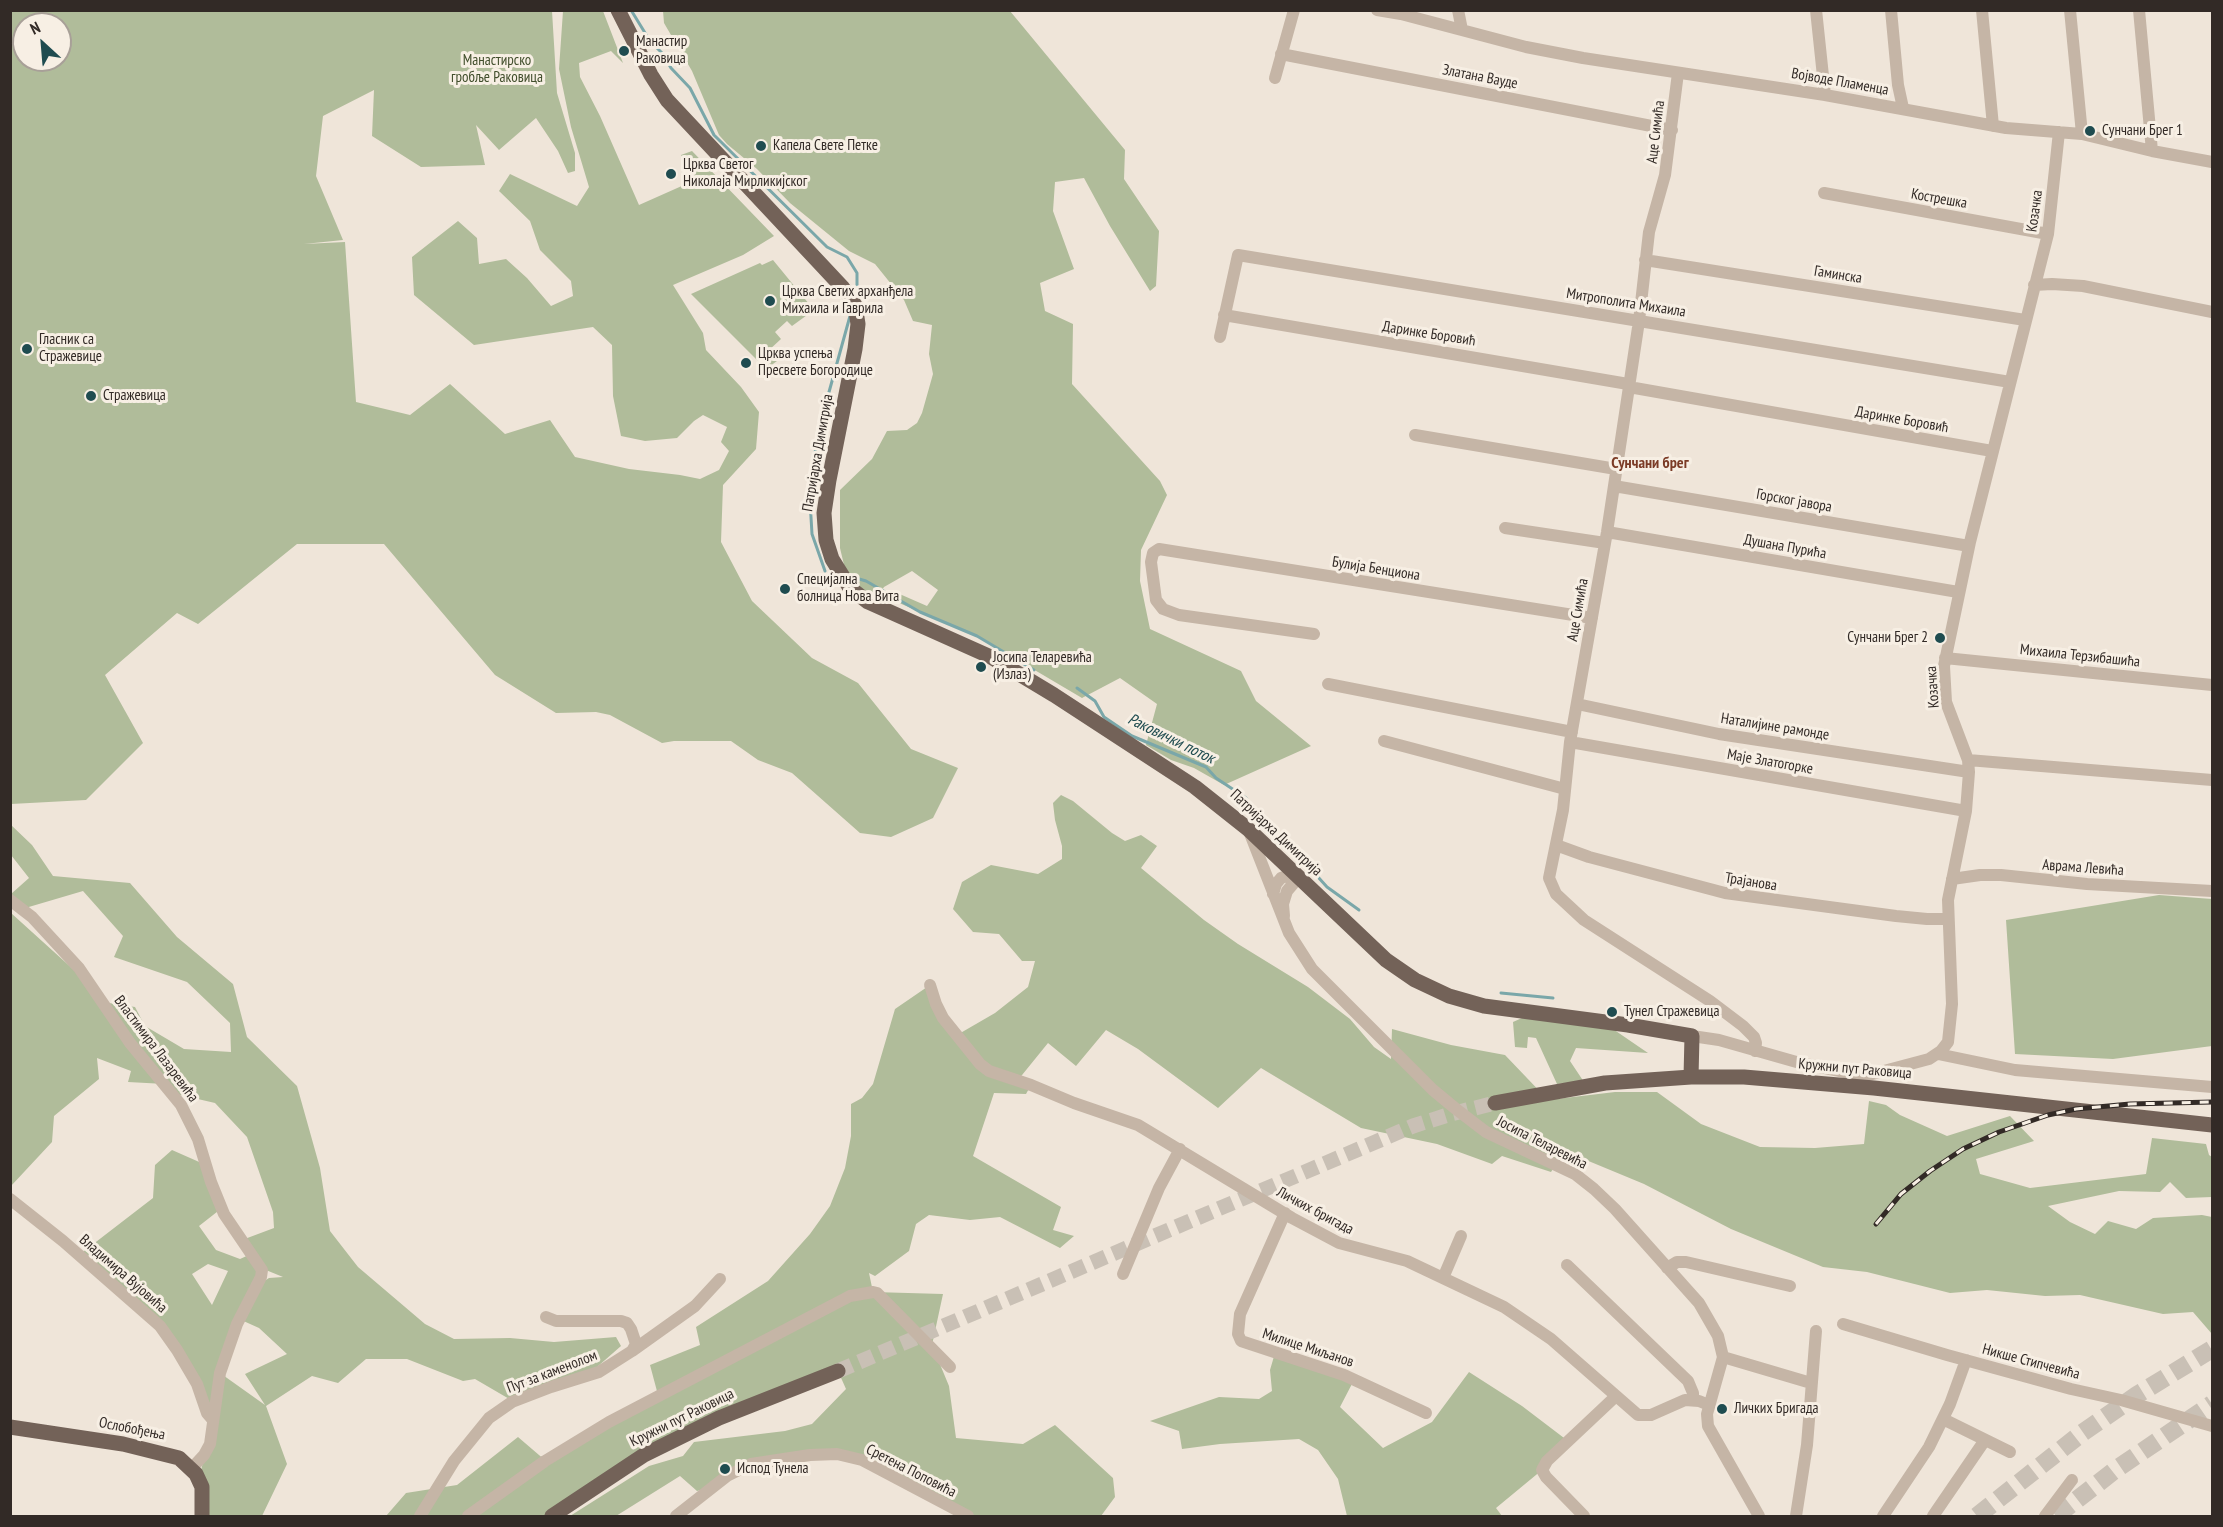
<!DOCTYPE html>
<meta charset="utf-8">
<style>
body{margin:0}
#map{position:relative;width:2223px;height:1527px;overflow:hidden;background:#efe5d9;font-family:"PT Sans Narrow",sans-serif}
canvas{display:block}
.frame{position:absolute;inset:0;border:12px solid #322a26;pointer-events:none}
.north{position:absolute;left:12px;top:12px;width:60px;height:60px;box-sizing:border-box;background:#f7efe4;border:2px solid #a8a098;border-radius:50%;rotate:334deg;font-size:16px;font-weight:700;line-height:24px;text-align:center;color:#322a26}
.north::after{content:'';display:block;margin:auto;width:21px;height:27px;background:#1f4c50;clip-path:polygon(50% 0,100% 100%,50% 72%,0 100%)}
</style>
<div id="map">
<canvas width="2223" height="1527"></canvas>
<div class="frame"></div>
<div class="north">N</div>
</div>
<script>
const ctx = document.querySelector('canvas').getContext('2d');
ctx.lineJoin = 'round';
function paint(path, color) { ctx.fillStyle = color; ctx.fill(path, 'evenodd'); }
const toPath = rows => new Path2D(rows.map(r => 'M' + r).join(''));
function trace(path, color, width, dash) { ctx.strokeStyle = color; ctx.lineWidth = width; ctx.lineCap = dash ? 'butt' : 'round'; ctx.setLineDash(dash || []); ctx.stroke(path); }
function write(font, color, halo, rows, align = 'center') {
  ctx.font = font + ' "PT Sans Narrow",sans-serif'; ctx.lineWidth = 6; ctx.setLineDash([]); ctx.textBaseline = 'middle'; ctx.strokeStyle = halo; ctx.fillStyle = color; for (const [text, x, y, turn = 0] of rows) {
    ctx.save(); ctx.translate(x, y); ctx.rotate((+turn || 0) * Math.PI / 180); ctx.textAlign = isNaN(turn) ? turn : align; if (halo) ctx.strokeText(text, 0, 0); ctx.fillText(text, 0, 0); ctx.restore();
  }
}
const green = toPath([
 [11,10,552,11,557,93,575,153,575,171,568,173,558,151,536,118,499,150,476,125,485,165,421,167,372,136,374,90,323,116,316,176,343,240,304,244,345,242,356,402,410,415,450,384,505,434,550,420,575,457,629,469,680,475,700,479,719,470,729,451,721,442,727,427,703,415,694,421,677,438,645,441,621,436,613,396,612,345,593,327,474,345,414,295,412,257,458,221,477,238,479,264,506,259,527,278,551,306,573,296,571,281,540,250,530,221,499,191,510,174,577,206,589,187,571,127,559,69,563,11,603,11,623,63,611,51,579,63,580,77,600,116,639,205,693,181,681,155,692,151,774,236,743,255,673,285,703,333,706,350,741,387,759,412,756,449,723,485,721,542,752,601,812,658,858,683,911,749,958,768,933,818,891,837,860,833,792,773,758,760,731,741,674,741,662,743,610,715,596,712,556,713,495,675,384,544,297,544,198,624,177,613,105,675,143,743,86,800,11,804],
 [24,24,60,24,60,60,24,60],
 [663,11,1010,11,1125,150,1124,179,1159,231,1156,286,1150,291,1110,226,1084,178,1055,182,1053,211,1074,269,1040,283,1045,311,1073,324,1072,384,1160,481,1167,495,1141,550,1140,581,1150,629,1241,671,1256,701,1311,746,1224,785,1194,768,1171,760,1146,745,1157,704,1120,678,1082,698,977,636,892,600,895,592,927,606,938,590,912,571,884,587,877,598,860,588,845,569,840,548,840,490,872,459,887,431,907,430,917,423,922,413,933,374,929,354,932,325,913,321,904,300,875,264,849,251,790,203,757,169,727,144,719,135,692,71,664,23],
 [773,260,814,310,792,326,787,321,775,332,781,339,768,351,777,361,766,369,691,294,760,263,762,265],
 [1061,795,1073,801,1112,833,1125,841,1141,835,1157,846,1141,868,1204,920,1238,944,1308,987,1350,1019,1374,1047,1391,1059,1392,1029,1451,1045,1505,1055,1548,1100,1615,1092,1657,1092,1701,1124,1760,1147,1815,1148,1864,1144,1869,1101,1886,1105,1900,1115,1947,1136,2010,1116,2034,1141,1976,1159,1980,1174,2030,1188,2146,1174,2152,1138,2206,1144,2209,1155,2212,1157,2212,1197,2186,1198,2170,1182,2160,1192,2119,1191,2048,1206,2070,1222,2095,1234,2108,1221,2136,1229,2153,1218,2202,1215,2212,1217,2212,1334,2193,1312,2163,1314,2080,1295,2045,1296,1987,1290,1950,1293,1867,1272,1823,1267,1731,1229,1644,1184,1574,1155,1560,1158,1551,1172,1502,1156,1492,1164,1437,1144,1361,1128,1261,1068,1218,1108,1138,1049,1106,1030,1076,1066,1048,1043,1018,1080,1031,1085,1026,1094,994,1093,973,1156,1061,1207,1053,1230,1074,1236,1060,1248,1000,1217,970,1220,929,1215,916,1224,909,1251,875,1276,869,1273,873,1292,943,1294,932,1345,949,1386,956,1438,1023,1444,1055,1425,1113,1478,1115,1497,1101,1516,969,1516,837,1454,751,1464,714,1487,697,1491,680,1476,616,1516,570,1516,649,1466,683,1456,694,1442,785,1431,812,1424,846,1389,838,1371,719,1418,552,1516,386,1516,406,1493,457,1485,518,1437,546,1461,658,1395,650,1365,700,1345,696,1327,768,1281,810,1234,830,1206,845,1168,851,1136,851,1104,862,1098,873,1084,895,1009,930,985,957,1035,995,1013,1028,987,1035,961,1022,961,999,934,973,932,953,909,962,882,991,865,1038,874,1062,859,1062,846,1055,820,1053,803],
 [10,824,32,845,53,876,130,883,177,937,233,984,247,1037,297,1086,320,1168,330,1231,358,1267,425,1324,454,1339,510,1338,554,1342,616,1337,621,1346,597,1367,511,1400,475,1379,463,1381,407,1359,366,1359,338,1383,312,1376,266,1406,287,1464,262,1516,202,1516,199,1479,213,1420,177,1350,79,1255,153,1198,155,1165,172,1150,206,1165,222,1208,199,1226,216,1250,240,1259,251,1254,242,1240,274,1228,273,1212,247,1137,215,1103,172,1093,165,1084,128,1082,131,1071,97,1058,99,1079,54,1116,52,1142,11,1186,11,913,74,970,102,1002,135,1007,145,1026,184,1049,231,1052,230,1023,187,982,114,957,123,936,83,891,22,909,11,900,11,894,29,878,11,855],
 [208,1264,228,1271,212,1305,192,1274],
 [261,1268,283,1277,269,1278,258,1285],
 [239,1319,259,1328,287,1354,245,1374,265,1405,220,1373],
 [2159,895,2212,899,2212,1046,2113,1059,2015,1054,2006,920],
 [1522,1018,1610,1027,1648,1053,1576,1048,1570,1061,1584,1082,1557,1084,1536,1038,1528,1037,1527,1048,1515,1047,1513,1022],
 [1275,1353,1354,1380,1340,1407,1383,1448,1432,1422,1469,1372,1522,1406,1568,1441,1542,1470,1496,1508,1502,1516,1347,1516,1338,1479,1318,1450,1299,1439,1220,1444,1182,1449,1179,1431,1150,1421,1219,1397,1259,1399,1272,1391,1270,1370]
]);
const stream = toPath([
 [631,10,650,41,662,53,671,68,690,88,714,135,827,247,847,257,857,273,857,289],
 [825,571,812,534,809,484,821,421,850,316],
 [849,576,866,581,920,612,977,636,1034,670],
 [1077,688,1095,701,1104,717,1132,736,1206,767,1216,778,1246,798,1274,839,1309,867,1327,887,1359,910],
 [1501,993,1553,998]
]);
const majorTunnel = toPath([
 [838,1371,1413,1126,1451,1114,1495,1103]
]);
const highwayTunnel = toPath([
 [1977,1516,2082,1433,2137,1395,2212,1349],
 [2056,1516,2115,1470,2212,1404]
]);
const minor = toPath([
 [1377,10,1401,14,1526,47,1583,58,1825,95,2006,128,2082,134,2152,151,2212,162],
 [1458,10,1462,30],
 [1816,10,1825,95],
 [1891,10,1898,85,1903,108],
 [1982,10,1993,126],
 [2070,10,2082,134],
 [2139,10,2152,151],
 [1281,54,1672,130],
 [1678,73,1665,175,1649,232,1639,321,1607,532,1570,742,1563,810,1549,878,1556,894,1584,920,1710,1001,1743,1026,1754,1037,1756,1043,1755,1051],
 [1275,78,1294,10],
 [1824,193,2048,234],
 [1645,260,2025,320],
 [2034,285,2052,284,2083,286,2212,312],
 [1224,315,1628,384],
 [1220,337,1238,255,2010,382],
 [1629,387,1992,451],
 [1415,435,1616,469],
 [1614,486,1969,546],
 [1505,528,1605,543],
 [1607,532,1958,592],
 [1314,634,1179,615,1163,609,1156,600,1151,562,1153,553,1159,549,1592,618],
 [1945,658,2212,685],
 [1328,684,1572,732],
 [1577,704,1719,734,1969,772],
 [1384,741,1565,789],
 [1570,742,1966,811],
 [1968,760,2212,780],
 [1249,831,1289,933,1312,969,1433,1090,1456,1109,1486,1132,1575,1174,1594,1189,1615,1209,1699,1303,1718,1336,1723,1357,1707,1414,1708,1426,1759,1516],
 [1556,845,1589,857,1725,893,1896,916,1927,919,1948,919],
 [1952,879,1980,875,2001,875,2087,884,2212,891],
 [1273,894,1276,884,1281,878,1293,874],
 [10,900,32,917,79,968,130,1043,181,1105,198,1139,211,1182,224,1214,262,1270,261,1277,237,1324,220,1373,210,1444,204,1455,192,1468],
 [1284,916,1283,904,1287,891,1298,878],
 [930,985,936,1004,943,1018,980,1064,989,1071,1031,1085,1074,1103,1138,1125,1292,1218,1339,1243,1407,1261,1504,1307,1551,1339,1638,1415,1651,1415,1685,1400,1699,1401,1709,1405],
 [1692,1036,1719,1040,1800,1063,1865,1076,1929,1059,1941,1051,1948,1042,1952,1004,1948,900,1966,811,1969,772,1968,760,1946,702,1944,666,1970,542,2048,234,2059,132],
 [1938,1054,2015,1070,2212,1087],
 [10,1199,63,1241,160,1326,177,1350,197,1384,207,1413,213,1420],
 [1285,1213,1240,1314,1238,1334,1241,1341,1344,1375,1426,1413],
 [1567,1265,1688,1381,1693,1393,1693,1400],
 [1667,1268,1677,1262,1686,1262,1790,1286],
 [1123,1274,1159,1188,1180,1149],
 [1443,1278,1461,1236],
 [1843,1324,1947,1355,2071,1389,2121,1400,2212,1426],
 [632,1351,695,1306,720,1279],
 [1723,1357,1811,1383],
 [1943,1419,2010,1452],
 [420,1516,454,1461,489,1418,512,1402,551,1387,599,1372,632,1351,636,1344,631,1329,627,1323,621,1321,556,1321,546,1317],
 [468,1516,545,1461,609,1422,850,1296,873,1292,877,1293,950,1367],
 [676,1516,727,1476,751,1464,810,1455,837,1454,862,1460,968,1516],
 [1584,1516,1546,1477,1542,1470,1547,1461,1615,1397],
 [1796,1516,1807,1445,1816,1331],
 [1883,1516,1929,1447,1950,1404,1966,1360],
 [1933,1516,1985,1440],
 [2045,1516,2072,1480]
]);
const major = toPath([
 [618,10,651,75,667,100,843,288,855,305,858,324,855,349,829,480,824,513,826,540,832,559,850,588,868,602,991,657,1054,695,1195,787,1248,829,1386,960,1415,980,1449,996,1484,1006,1628,1025,1692,1036,1691,1077],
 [1495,1103,1605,1083,1691,1077,1744,1077,1874,1088,2212,1125],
 [10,1427,123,1444,179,1458,196,1474,202,1487,202,1516],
 [552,1516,644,1455,719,1418,838,1371]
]);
const rail = toPath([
 [1876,1224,1901,1194,1930,1171,1963,1149,1999,1132,2048,1115,2076,1109,2130,1104,2212,1102]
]);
const markers = [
 [624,51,6,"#1f4c50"],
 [2090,131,6,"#1f4c50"],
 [761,146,6,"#1f4c50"],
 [671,174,6,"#1f4c50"],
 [770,301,6,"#1f4c50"],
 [27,349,6,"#1f4c50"],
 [746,363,6,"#1f4c50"],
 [91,396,6,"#1f4c50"],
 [785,589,6,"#1f4c50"],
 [1940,638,6,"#1f4c50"],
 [981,667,6,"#1f4c50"],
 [1612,1012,6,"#1f4c50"],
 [1722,1409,6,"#1f4c50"],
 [725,1469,6,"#1f4c50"]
];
const poiNames = [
 ["Манастир",636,42],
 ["Раковица",636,59],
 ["Сунчани Брег 1",2102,131],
 ["Капела Свете Петке",773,146],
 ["Црква Светог",683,165],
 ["Николаја Мирликијског",683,182],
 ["Црква Светих арханђела",782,292],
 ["Михаила и Гаврила",782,309],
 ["Гласник са",39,340],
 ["Стражевице",39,357],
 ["Црква успења",758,354],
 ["Пресвете Богородице",758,371],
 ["Стражевица",103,396],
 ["Специјална",797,580],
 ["болница Нова Вита",797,597],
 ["Сунчани Брег 2",1928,638,"right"],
 ["Јосипа Теларевића",993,658],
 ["(Излаз)",993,675],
 ["Тунел Стражевица",1624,1012],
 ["Личких Бригада",1734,1409],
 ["Испод Тунела",737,1469]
];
const parkNames = [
 ["Манастирско",497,61],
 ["гробље Раковица",497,78]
];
const streetNames = [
 ["Златана Вауде",1480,77,11],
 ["Војводе Пламенца",1840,82,10],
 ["Аце Симића",1656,132,-83],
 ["Кострешка",1939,199,10],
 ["Козачка",2035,211,-82],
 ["Гаминска",1838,275,9],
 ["Митрополита Михаила",1626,303,9],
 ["Даринке Боровић",1429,334,9],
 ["Даринке Боровић",1902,420,10],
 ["Патријарха Димитрија",818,453,-80],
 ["Горског јавора",1794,501,10],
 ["Душана Пурића",1785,547,10],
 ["Булија Бенциона",1376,569,9],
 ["Аце Симића",1578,610,-80],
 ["Михаила Терзибашића",2080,656,6],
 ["Козачка",1933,687,-94],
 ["Наталијине рамонде",1775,727,9],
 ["Маје Златогорке",1770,762,10],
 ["Патријарха Димитрија",1276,833,43],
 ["Аврама Левића",2083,868,4],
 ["Трајанова",1751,882,9],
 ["Властимира Лазаревића",156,1049,53],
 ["Кружни пут Раковица",1855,1069,5],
 ["Јосипа Теларевића",1542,1143,27],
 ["Личких бригада",1315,1211,28],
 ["Владимира Вујовића",123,1274,41],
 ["Милице Миљанов",1308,1348,18],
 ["Никше Стипчевића",2031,1362,15],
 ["Пут за каменолом",552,1372,-21],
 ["Кружни пут Раковица",682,1418,-26],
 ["Ослобођења",132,1429,11],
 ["Сретена Поповића",911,1471,27]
];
const neighbourhoodNames = [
 ["Сунчани брег",1650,463]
];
const waterNames = [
 ["Раковички поток",1171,739,26]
];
paint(green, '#b0bc9a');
trace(stream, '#7aa7a9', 3);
trace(majorTunnel, '#c9c0b5', 15, [15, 8]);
trace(highwayTunnel, '#c9c0b5', 18, [18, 9]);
trace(minor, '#c5b5a6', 12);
trace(major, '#736258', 15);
trace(rail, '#322a26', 5);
trace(rail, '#f7efe4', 3, [9]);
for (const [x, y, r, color] of markers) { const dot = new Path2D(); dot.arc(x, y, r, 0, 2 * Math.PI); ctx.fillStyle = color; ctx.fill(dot); trace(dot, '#f7efe4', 2); }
write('15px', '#322a26', '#f7efe4', poiNames, 'left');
write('15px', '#414e2c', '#f7efe4', parkNames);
write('15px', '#322a26', '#f7efe4', streetNames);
write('bold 16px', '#7b3b26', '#f7efe4', neighbourhoodNames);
write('italic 16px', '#1f4c50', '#f7efe4', waterNames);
</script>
